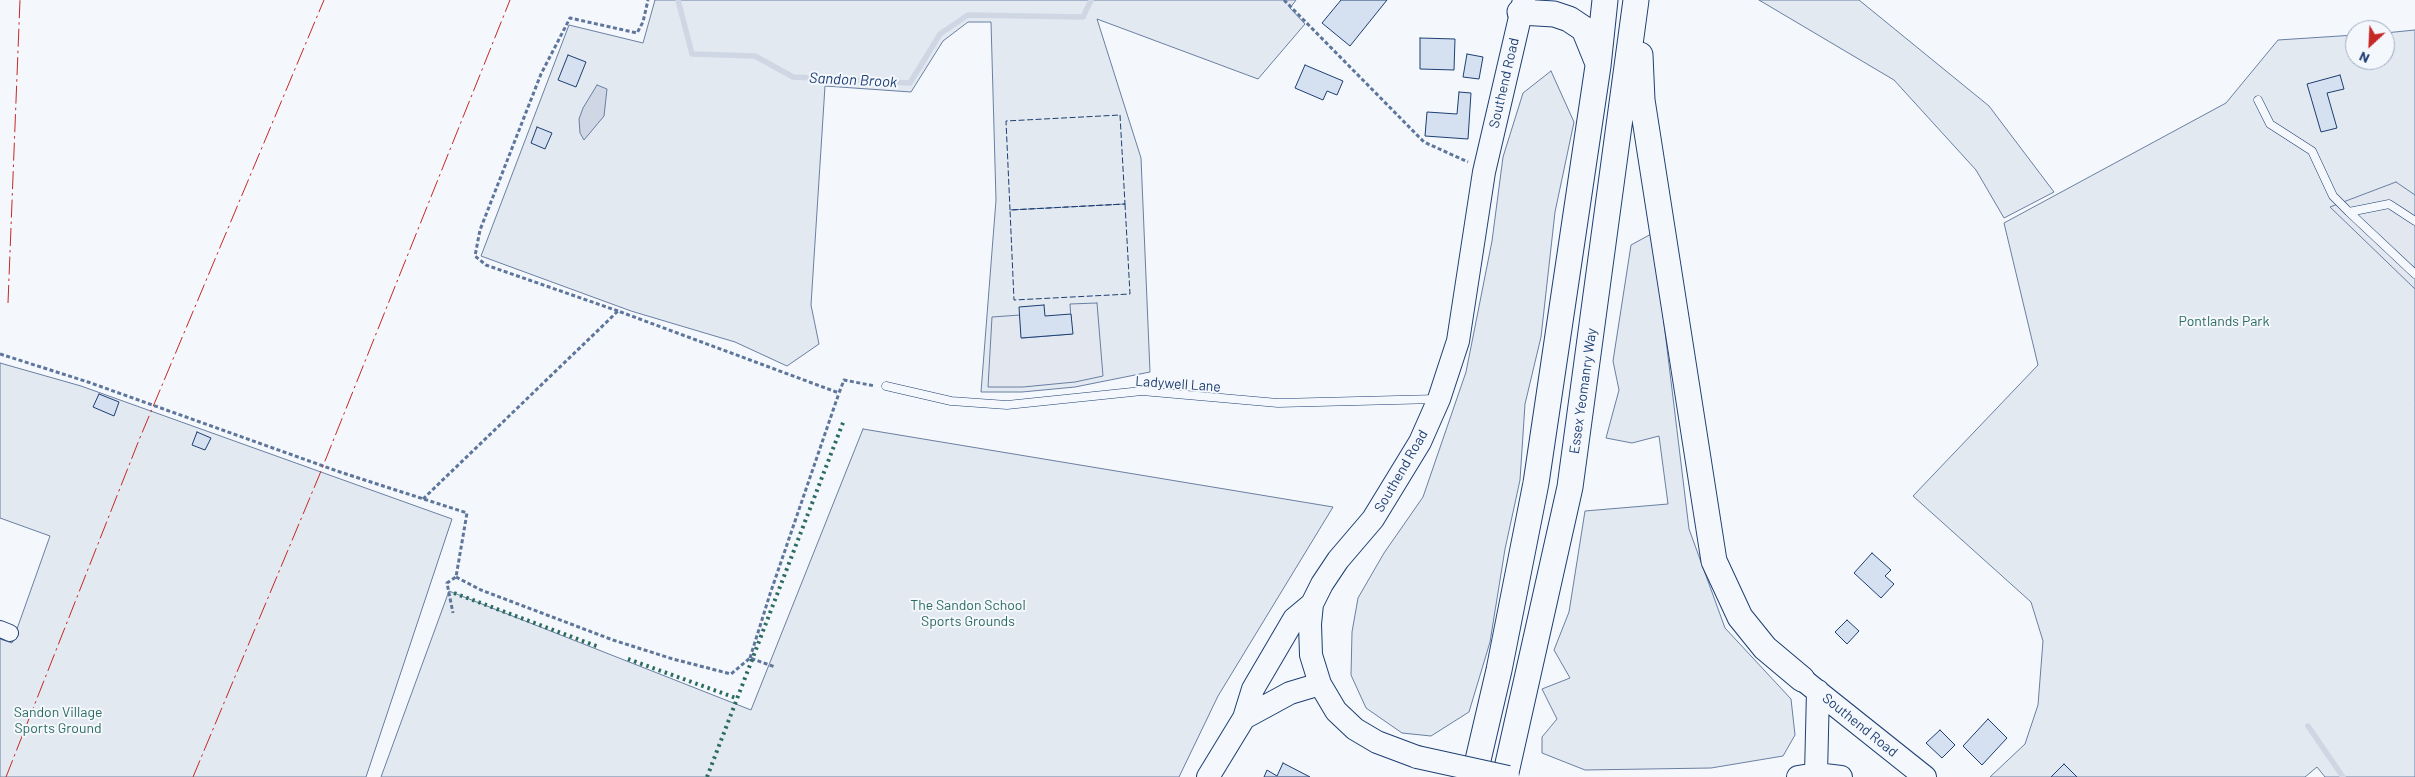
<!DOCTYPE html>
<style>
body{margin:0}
#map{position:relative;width:2415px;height:777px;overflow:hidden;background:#f4f7fb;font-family:Barlow,sans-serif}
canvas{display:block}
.north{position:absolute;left:2345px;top:20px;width:50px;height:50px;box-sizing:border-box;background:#f4f7fb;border:1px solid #9eadc5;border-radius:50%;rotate:205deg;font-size:14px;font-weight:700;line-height:20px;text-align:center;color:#1d3f73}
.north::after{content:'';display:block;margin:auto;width:18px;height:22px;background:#c62828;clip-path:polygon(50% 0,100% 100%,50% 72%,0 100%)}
</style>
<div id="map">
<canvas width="2415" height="777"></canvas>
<div class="north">N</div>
</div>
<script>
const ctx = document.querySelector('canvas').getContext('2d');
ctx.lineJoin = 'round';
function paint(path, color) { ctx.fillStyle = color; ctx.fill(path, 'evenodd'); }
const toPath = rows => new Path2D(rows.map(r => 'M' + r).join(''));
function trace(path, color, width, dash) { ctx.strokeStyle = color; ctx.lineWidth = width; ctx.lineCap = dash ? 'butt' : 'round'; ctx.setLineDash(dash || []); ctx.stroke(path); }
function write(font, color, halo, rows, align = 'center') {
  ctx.font = font + ' Barlow,sans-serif'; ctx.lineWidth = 4; ctx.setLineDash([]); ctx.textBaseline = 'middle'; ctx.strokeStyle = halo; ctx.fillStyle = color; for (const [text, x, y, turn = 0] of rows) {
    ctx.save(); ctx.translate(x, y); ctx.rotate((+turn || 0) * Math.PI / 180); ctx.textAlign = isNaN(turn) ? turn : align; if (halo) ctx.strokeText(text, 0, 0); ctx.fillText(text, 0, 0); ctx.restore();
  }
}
const green = toPath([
 [655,0,1296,0,1290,8,1305,24,1258,79,1097,19,1141,158,1150,372,1075,387,1022,392,981,392,996,200,991,22,968,22,943,41,911,92,825,86,811,305,819,344,787,366,735,342,631,311,481,256,569,25,643,43,655,0],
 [1759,0,1859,0,1989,106,2054,192,2004,218,1976,170,1894,80,1759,0],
 [2415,30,2415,777,2325,777,2317,767,2305,777,1990,777,2025,744,2038,705,2043,641,2031,602,1913,496,2038,365,2004,223,2226,103,2278,40,2355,35,2355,60,2385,60,2385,33,2415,30],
 [1551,71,1574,122,1555,212,1541,337,1525,404,1520,480,1505,549,1490,642,1469,712,1431,736,1402,733,1366,708,1351,675,1352,632,1358,598,1384,553,1423,497,1466,372,1492,241,1503,157,1523,93,1551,71],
 [1653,233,1689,529,1725,628,1791,699,1795,735,1783,756,1711,768,1585,770,1542,753,1542,737,1557,719,1542,689,1570,678,1554,650,1569,612,1585,511,1668,504,1659,436,1632,443,1606,438,1619,390,1613,361,1631,245,1653,233],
 [0,363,81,386,452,519,366,777,0,777,0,639,12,643,50,536,0,518,0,363],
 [863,429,1333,507,1218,696,1179,777,381,777,449,591,751,710,863,429]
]);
const parking = toPath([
 [2396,182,2415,195,2415,289,2330,207,2396,182],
 [1097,303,1103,376,1075,382,1023,387,988,387,992,317,1020,315,1022,338,1072,334,1070,304,1097,303]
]);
const water = toPath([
 [597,85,607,89,604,116,584,140,580,133,579,119,583,108,597,85]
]);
const stream = toPath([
 [678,0,692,54,755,56,793,77,910,83,940,34,968,15,1083,17,1091,0],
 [2308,726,2343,777]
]);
const building = toPath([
 [1341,0,1387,0,1350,46,1322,23,1341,0],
 [1420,38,1455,39,1454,70,1420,69,1420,38],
 [1467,54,1483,57,1479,79,1463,77,1467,54],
 [568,55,586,62,576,87,558,80,568,55],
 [1305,65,1343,81,1337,95,1327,91,1323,100,1295,88,1305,65],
 [2340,75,2344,89,2327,93,2337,128,2321,132,2307,84,2340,75],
 [1459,92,1471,93,1468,139,1425,136,1427,112,1457,114,1459,92],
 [537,127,552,133,545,149,531,143,537,127],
 [1044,305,1045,316,1071,314,1073,334,1021,338,1019,307,1044,305],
 [99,394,119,402,114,416,93,407,99,394],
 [197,432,211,438,205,450,192,445,197,432],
 [1872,553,1891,570,1885,576,1894,584,1881,598,1854,573,1872,553],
 [1847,620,1859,631,1847,644,1835,632,1847,620],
 [1988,719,2007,738,1982,765,1963,746,1988,719],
 [1940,730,1955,745,1942,758,1926,743,1940,730],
 [1283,763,1310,777,1264,777,1267,770,1277,776,1283,763],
 [2064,764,2077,777,2051,777,2064,764]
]);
const path = toPath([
 [1284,0,1424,142,1468,162],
 [618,311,486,265,475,256,480,230,541,74,570,18,637,33,643,22,648,0],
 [0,354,88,382,340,472,467,513,456,577,447,583,453,613],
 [423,499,618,311,839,393,844,380,875,386],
 [456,577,481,590,613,640,673,659,731,674,750,658,775,667],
 [750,658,770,594,839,393]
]);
const lane = toPath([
 [2258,100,2270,124,2312,151,2333,196,2349,212],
 [2415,221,2389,204,2349,212,2415,274],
 [886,386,951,401,1007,405,1142,391,1278,403,1437,399]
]);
const street = toPath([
 [0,629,10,633]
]);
const secondary = toPath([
 [1802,679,1925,777],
 [1244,718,1253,689,1294,619,1312,604],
 [1417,757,1377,742,1355,729,1336,711,1320,684,1311,655,1310,624,1312,604,1322,584,1338,560,1373,519,1420,442,1439,399,1458,341,1484,172,1524,0],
 [1816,774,1818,691],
 [1208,777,1244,718,1290,693,1320,684],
 [1798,777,1816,774,1841,777]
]);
const primary = toPath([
 [1520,12,1554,14,1569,19,1584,29,1597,61],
 [1640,55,1642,100,1714,561,1740,617,1765,648,1802,679],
 [1474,777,1499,670,1536,483,1598,66,1605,0],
 [1505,777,1570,487,1636,0]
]);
const secondaryBridge = toPath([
 [1417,757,1508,777]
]);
const hedge = toPath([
 [454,593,599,647],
 [628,659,736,698],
 [707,777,844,420]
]);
const fence = toPath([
 [1120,115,1125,204,1010,210,1006,121,1120,115],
 [1125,204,1130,294,1014,300,1010,210,1125,204]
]);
const power = toPath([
 [8,303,20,0],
 [6,777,139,440,324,0],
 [193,777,319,476,510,0]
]);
const streetNames = [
 ["Southend Road",1504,83,-77],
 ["Ladywell Lane",1178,384,4],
 ["Essex Yeomanry Way",1583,391,-82],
 ["Southend Road",1401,471,-60],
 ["Southend Road",1860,725,39]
];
const parkNames = [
 ["Pontlands Park",2224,321],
 ["The Sandon School",968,605],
 ["Sports Grounds",968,621],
 ["Sandon Village",58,712],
 ["Sports Ground",58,728]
];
const waterNames = [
 ["Sandon Brook",853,80,3]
];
paint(green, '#e3e9f0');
trace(green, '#687fa3', 1);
paint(parking, '#e3e8f0');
trace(parking, '#687fa3', 1);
paint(water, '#cfd7e4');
trace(water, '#687fa3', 1);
trace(stream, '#cfd7e4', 5.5);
paint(building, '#d5e0f0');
trace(building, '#1d3f73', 1);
trace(lane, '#1d3f73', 9);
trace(street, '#1d3f73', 18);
trace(secondary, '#1d3f73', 24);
trace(primary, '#1d3f73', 27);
trace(path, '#5e769c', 3, [4, 2.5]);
trace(lane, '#f4f7fb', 8);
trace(street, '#f4f7fb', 16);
trace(secondary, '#f4f7fb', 22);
trace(primary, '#f4f7fb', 25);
trace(secondaryBridge, '#1d3f73', 24, []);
trace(secondaryBridge, '#f4f7fb', 22);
trace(hedge, '#2c6c60', 4, [2.5, 4]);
trace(fence, '#1d3f73', 1, [6, 2.5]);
trace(power, '#c62828', 1, [18, 4, 2.5, 4]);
write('14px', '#1d3f73', '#f4f7fb', streetNames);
write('14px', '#2c6c60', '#f4f7fb', parkNames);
write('italic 15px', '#1d3f73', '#f4f7fb', waterNames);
</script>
